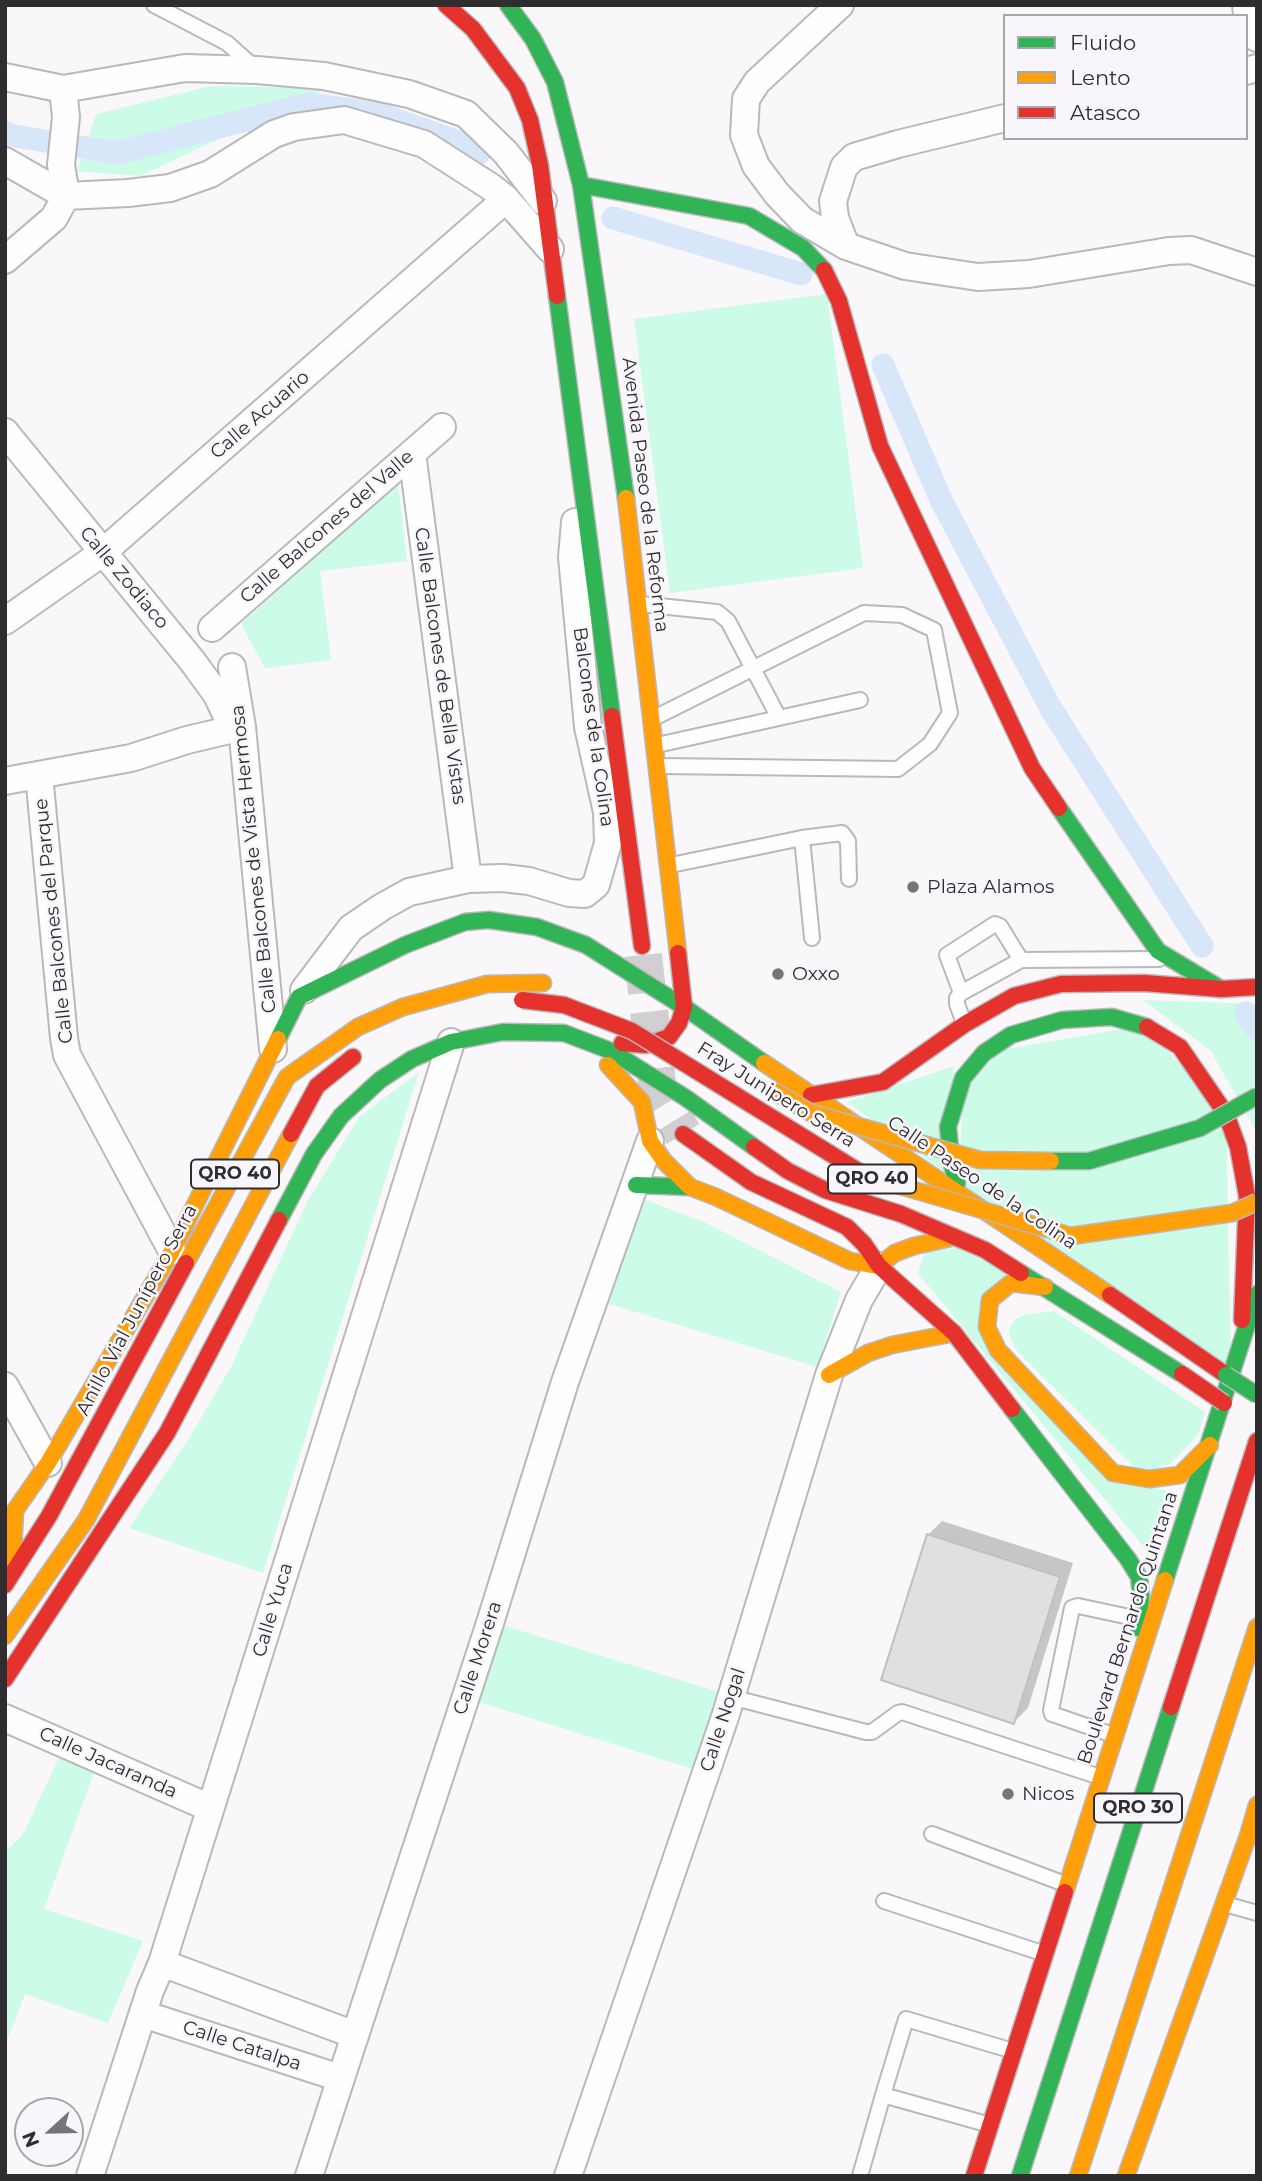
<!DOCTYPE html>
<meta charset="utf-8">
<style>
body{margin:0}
#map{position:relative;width:1262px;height:2181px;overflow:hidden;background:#f9f7fa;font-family:Montserrat,sans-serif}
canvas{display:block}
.frame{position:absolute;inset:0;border:7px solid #2f2d2f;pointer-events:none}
.legend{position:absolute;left:1003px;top:14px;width:245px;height:126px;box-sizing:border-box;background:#f9f6fb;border:2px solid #a8a6a9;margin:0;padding:9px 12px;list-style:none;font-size:21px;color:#2f2d2f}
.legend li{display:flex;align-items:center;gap:14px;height:35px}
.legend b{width:35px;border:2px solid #a8a6a9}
.north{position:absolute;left:14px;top:2097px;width:70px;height:70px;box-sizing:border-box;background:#f9f6fb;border:2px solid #a8a6a9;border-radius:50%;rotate:248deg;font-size:19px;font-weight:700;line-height:28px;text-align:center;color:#2f2d2f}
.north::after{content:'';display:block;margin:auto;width:24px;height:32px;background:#767476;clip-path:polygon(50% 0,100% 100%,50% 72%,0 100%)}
</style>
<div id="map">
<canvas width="1262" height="2181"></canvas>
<div class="frame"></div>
<ul class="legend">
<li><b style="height:9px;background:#30b455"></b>Fluido</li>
<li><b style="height:9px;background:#ff9f0a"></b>Lento</li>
<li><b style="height:9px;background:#e5322d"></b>Atasco</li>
</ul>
<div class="north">N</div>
</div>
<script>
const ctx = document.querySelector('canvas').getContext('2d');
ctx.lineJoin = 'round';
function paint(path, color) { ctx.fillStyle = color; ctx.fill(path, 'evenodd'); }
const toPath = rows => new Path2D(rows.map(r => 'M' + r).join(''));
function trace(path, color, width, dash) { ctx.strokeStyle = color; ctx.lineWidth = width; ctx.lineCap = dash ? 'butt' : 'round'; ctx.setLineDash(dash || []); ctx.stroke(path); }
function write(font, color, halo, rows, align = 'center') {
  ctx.font = font + ' Montserrat,sans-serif'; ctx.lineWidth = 5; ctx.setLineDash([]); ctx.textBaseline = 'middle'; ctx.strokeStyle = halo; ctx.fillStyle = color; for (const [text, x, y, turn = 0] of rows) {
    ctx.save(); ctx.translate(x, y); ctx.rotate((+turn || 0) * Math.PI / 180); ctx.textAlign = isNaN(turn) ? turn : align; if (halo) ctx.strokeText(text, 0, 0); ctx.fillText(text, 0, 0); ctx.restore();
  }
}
const green = toPath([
 [211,86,328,88,140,176,77,171,96,114],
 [827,294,863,568,670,593,634,319],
 [398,483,407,561,320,571,331,660,265,668,241,624],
 [1143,1000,1257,1004,1257,1132,1210,1050],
 [1144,1025,1226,1114,1231,1377,959,1192,963,1078,984,1053],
 [954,1066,946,1173,847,1102],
 [419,1072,263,1573,129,1528,188,1440,231,1367,307,1202,359,1117],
 [646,1200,704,1222,841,1292,817,1367,606,1303],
 [956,1248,1007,1271,982,1326,1104,1475,1167,1491,1152,1557,918,1273,925,1251],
 [1054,1311,1205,1412,1198,1435,1170,1464,1140,1473,1018,1352,1009,1336,1010,1328,1015,1320,1024,1315],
 [502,1625,722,1693,699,1771,479,1702],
 [64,1747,98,1762,44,1909,143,1941,108,2023,25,1994,5,2046,5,1852,22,1836]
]);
const shadow = toPath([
 [942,1521,1073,1563,1028,1708,1014,1722,928,1535]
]);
const canal = toPath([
 [5,132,9,135,117,153,309,104,380,114,456,141,479,153],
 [613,218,801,274],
 [883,365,941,500,1050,707,1202,946],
 [1246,1013,1257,1029]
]);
const building = toPath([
 [927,1534,1060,1577,1014,1724,881,1680,927,1534]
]);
const secondaryTunnel = toPath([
 [643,955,658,1093,683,1134]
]);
const lane = toPath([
 [154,5,227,43,256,69],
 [640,604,717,612,728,621,779,718],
 [654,718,864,613,902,615,934,630,950,713,930,744,898,769,660,766],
 [657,745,860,700],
 [802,838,842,833,848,841,849,879],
 [671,865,802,838,812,938],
 [961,993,947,955,995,924,1000,926,1021,960],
 [964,1023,957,1004,957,998,961,993,1021,960,1159,959],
 [731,1697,866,1732,872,1732,898,1713,902,1712,1100,1777],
 [1113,1735,1052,1714,1051,1710,1072,1608,1078,1606,1139,1619],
 [932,1834,1065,1884],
 [884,1901,1042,1953],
 [1225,1904,1257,1913],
 [883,2095,906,2019,1013,2051],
 [860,2176,883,2095,990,2125]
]);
const street = toPath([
 [840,5,757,82,746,99,744,135,756,166,777,194,802,220,846,246,905,266,978,277,1029,274,1169,251,1191,250,1257,272],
 [1246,5,1247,15,1257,38],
 [1246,71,1257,68],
 [5,77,63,89,185,68,257,70,324,76,409,94,466,114,506,153,543,201],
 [5,161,66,196],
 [66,196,128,193,170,188,210,174,274,134,294,127,344,120,424,144,491,187,506,199,550,249],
 [846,246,835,218,833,201,844,167,854,157,898,144,1005,118],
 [5,260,54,218,66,196,61,165,66,117,63,89],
 [5,432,193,662,217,695,233,729],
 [412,453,468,879],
 [5,621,102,553,506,199],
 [212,628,442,427],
 [232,667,242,727,273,1049],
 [39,775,64,1038,67,1055,172,1251],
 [5,781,131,758,187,740,242,727],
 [304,990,351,928,382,907,409,892,468,879,503,878,529,881,569,893,585,894,596,885,608,843,607,812,588,727,572,557,575,522],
 [5,1386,48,1463],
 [5,1718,210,1808],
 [162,1963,355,2035],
 [143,2014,340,2078],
 [90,2176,150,1991,162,1963,451,1042],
 [309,2176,490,1623,565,1382,650,1141],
 [568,2176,725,1717,829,1375,859,1300,879,1266]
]);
const fast = toPath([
 [508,5,533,39,555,82,581,185,626,498],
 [581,185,749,216,803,248,824,270],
 [557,296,612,716],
 [1059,808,1158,951,1221,989],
 [278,1039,299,997,405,945,465,922,489,920,537,927,586,945,684,1007,764,1063],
 [957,1183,952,1165,948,1127,963,1078,984,1053,1011,1035,1062,1020,1112,1017,1147,1027],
 [636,1185,690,1187],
 [279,1220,314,1154,341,1116,380,1080,412,1059,451,1042,503,1032,564,1033,611,1051,686,1098,754,1147],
 [1021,1273,1180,1373],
 [1012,1409,1128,1559,1139,1577,1141,1597,1139,1628],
 [1165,1580,1257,1294],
 [1020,2176,1171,1707]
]);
const slow = toPath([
 [626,498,678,953],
 [764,1063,1110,1295],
 [608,1065,642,1102,650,1141,664,1161,690,1187,716,1197,850,1261,879,1266,895,1253,914,1246,955,1237],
 [186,1263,287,1077,358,1027,403,1007,487,984,543,983],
 [1045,1287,1011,1283,990,1300,987,1327,998,1350,1113,1473,1149,1479,1180,1475,1210,1445],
 [829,1375,868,1353,892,1345,954,1333],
 [5,1525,48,1463,172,1251,278,1039],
 [12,1571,15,1511],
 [5,1636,86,1520,291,1134],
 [1065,1892,1165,1580],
 [1078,2176,1257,1627],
 [1126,2176,1248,1836,1257,1805]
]);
const jam = toPath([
 [446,5,473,29,517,88,530,120,540,165,557,296],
 [824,270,839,301,880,446,1032,768,1059,808],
 [612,716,642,946],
 [1147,1027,1180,1047,1226,1114,1238,1147,1247,1196,1242,1320],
 [622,1043,646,1045,669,1037,679,1023,684,1007,678,953],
 [811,1095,883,1082,965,1024,1014,996,1061,984,1144,983,1221,989,1257,987],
 [291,1134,317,1086,353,1057],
 [683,1134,751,1182,847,1227,864,1244,879,1266,954,1333,1012,1409],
 [754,1147,788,1171,825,1190,901,1214,985,1250,1021,1273],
 [1110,1295,1226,1375],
 [5,1585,49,1516,186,1263],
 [5,1679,167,1433,279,1220],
 [1171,1707,1257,1441],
 [974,2176,1065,1892]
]);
const fastBridge = toPath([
 [1051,1161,1089,1161,1200,1128,1257,1096],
 [1226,1375,1257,1395]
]);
const slowBridge = toPath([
 [774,1091,811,1113,980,1160,1051,1161],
 [880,1180,1071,1236,1232,1213,1257,1202]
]);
const jamBridge = toPath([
 [522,1000,564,1005,632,1031,868,1177,880,1180],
 [1182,1374,1224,1403]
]);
const markers = [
 [913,887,7,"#767476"],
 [778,974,7,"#767476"],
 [1008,1794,7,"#767476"]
];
const shields = [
 [235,1174,88],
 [872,1179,88],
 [1138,1808,88]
];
const shieldNames = [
 ["QRO 40",235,1174],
 ["QRO 40",872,1179],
 ["QRO 30",1138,1808]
];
const streetNames = [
 ["Calle Acuario",260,415,-41],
 ["Avenida Paseo de la Reforma",645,495,83],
 ["Calle Balcones del Valle",327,527,-41],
 ["Calle Zodiaco",124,578,50],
 ["Calle Balcones de Bella Vistas",440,666,82],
 ["Balcones de la Colina",593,727,82],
 ["Calle Balcones de Vista Hermosa",254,859,-96],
 ["Calle Balcones del Parque",54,921,-96],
 ["Fray Junipero Serra",776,1095,32],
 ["Calle Paseo de la Colina",982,1183,34],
 ["Anillo Vial Junípero Serra",137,1310,-62],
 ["Calle Yuca",273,1610,-73],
 ["Boulevard Bernardo Quintana",1128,1628,-72],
 ["Calle Morera",478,1658,-72],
 ["Calle Nogal",723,1720,-72],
 ["Calle Jacaranda",108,1763,24],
 ["Calle Catalpa",242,2046,18]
];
const poiNames = [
 ["Plaza Alamos",927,887],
 ["Oxxo",792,974],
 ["Nicos",1022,1794]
];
paint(green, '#ccfbe7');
paint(shadow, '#0003');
trace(canal, '#d7e6f9', 23);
paint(building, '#e0dfe1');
trace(building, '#c0bfc1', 2);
trace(secondaryTunnel, '#d1cfd1', 38, [38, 19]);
trace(lane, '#b9b8ba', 18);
trace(street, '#b9b8ba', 30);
trace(fast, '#b9b8ba', 19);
trace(slow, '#b9b8ba', 19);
trace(jam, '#b9b8ba', 19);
trace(lane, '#fefefe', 14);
trace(street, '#fefefe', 26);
trace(fast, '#30b455', 16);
trace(slow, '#ff9f0a', 16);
trace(jam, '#e5322d', 16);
trace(fastBridge, '#b9b8ba', 19, []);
trace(slowBridge, '#b9b8ba', 19, []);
trace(jamBridge, '#b9b8ba', 19, []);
trace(fastBridge, '#30b455', 16);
trace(slowBridge, '#ff9f0a', 16);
trace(jamBridge, '#e5322d', 16);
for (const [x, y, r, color] of markers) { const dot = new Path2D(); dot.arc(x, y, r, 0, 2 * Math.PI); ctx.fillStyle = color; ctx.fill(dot); trace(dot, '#f9f6fb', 2.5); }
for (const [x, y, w] of shields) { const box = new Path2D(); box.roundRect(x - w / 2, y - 14.5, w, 29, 5); ctx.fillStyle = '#f9f6fb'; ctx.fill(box); trace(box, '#2f2d2f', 2); }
write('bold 18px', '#2f2d2f', null, shieldNames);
write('19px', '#2f2d2f', '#f9f6fb', streetNames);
write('19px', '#2f2d2f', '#f9f6fb', poiNames, 'left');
</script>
